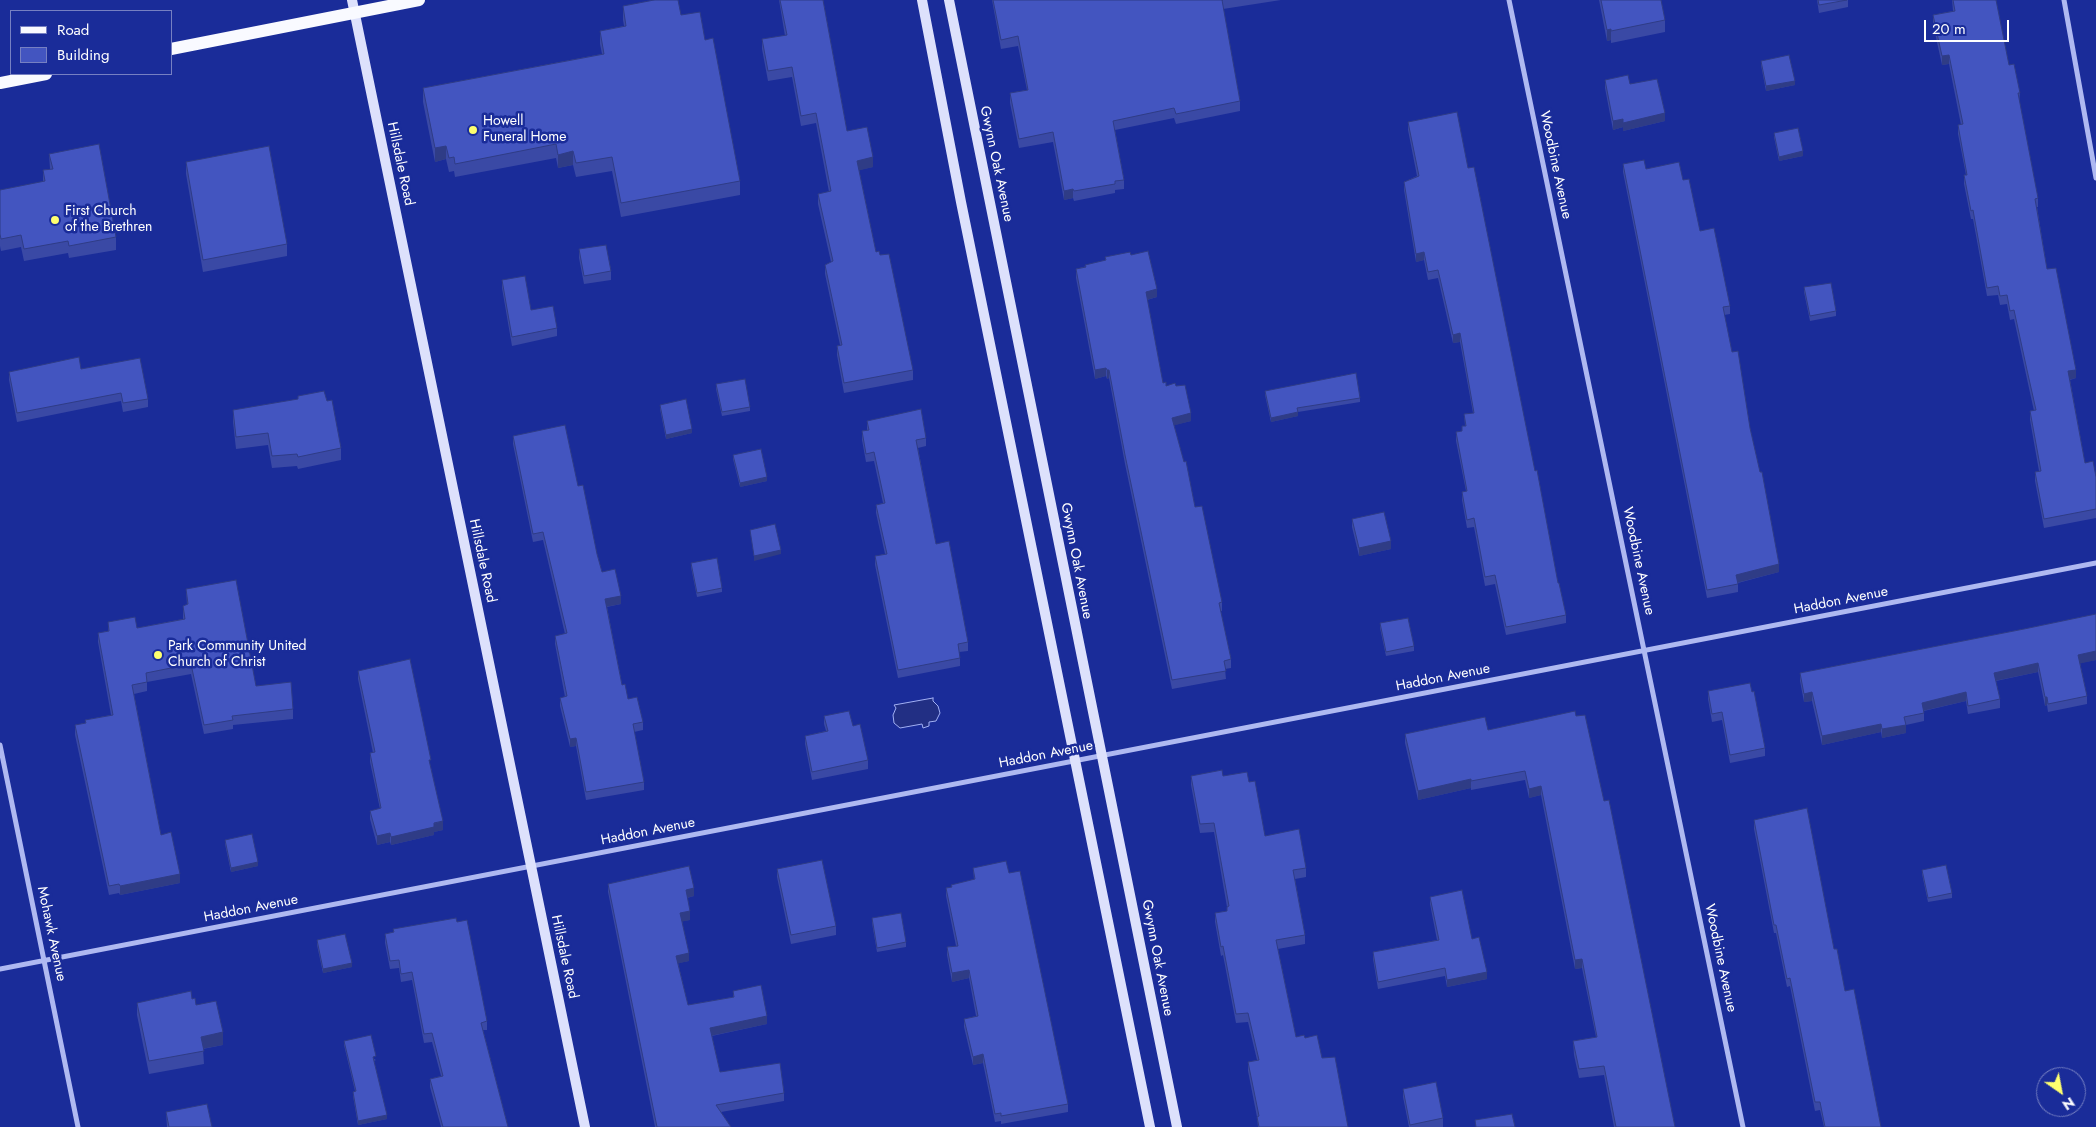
<!DOCTYPE html>
<style>
body{margin:0}
#map{position:relative;width:2096px;height:1127px;overflow:hidden;background:#1a2c99;font-family:Jost,sans-serif}
canvas{display:block}
.legend{position:absolute;left:10px;top:10px;width:162px;height:65px;box-sizing:border-box;background:#1a2c99;border:1px solid #7680c2;margin:0;padding:6px 9px;list-style:none;font-size:15px;color:#fff}
.legend li{display:flex;align-items:center;gap:10px;height:25px}
.legend b{width:25px;border:1px solid #7680c2}
.north{position:absolute;left:2036px;top:1067px;width:50px;height:50px;box-sizing:border-box;background:#1a2c99;border:1px solid #7680c2;border-radius:50%;rotate:147deg;font-size:14px;font-weight:700;line-height:20px;text-align:center;color:#fff}
.north::after{content:'';display:block;margin:auto;width:18px;height:22px;background:#feff6f;clip-path:polygon(50% 0,100% 100%,50% 72%,0 100%)}
.scale{position:absolute;left:1924px;top:20px;width:85px;height:22px;box-sizing:border-box;border:2px solid #fff;border-top:0;padding-left:6px;font-size:15px;line-height:18px;white-space:nowrap;color:#fff;-webkit-text-stroke:4px #1a2c99;paint-order:stroke}
</style>
<div id="map">
<canvas width="2096" height="1127"></canvas>
<ul class="legend">
<li><b style="height:6px;background:#f9faff"></b>Road</li>
<li><b style="height:14px;background:#4355c0"></b>Building</li>
</ul>
<div class="north">N</div>
<div class="scale">20 m</div>
</div>
<script>
const ctx = document.querySelector('canvas').getContext('2d');
ctx.lineJoin = 'round';
function paint(path, color) { ctx.fillStyle = color; ctx.fill(path, 'evenodd'); }
const toPath = rows => new Path2D(rows.map(r => 'M' + r).join(''));
function trace(path, color, width, dash) { ctx.strokeStyle = color; ctx.lineWidth = width; ctx.lineCap = dash ? 'butt' : 'round'; ctx.setLineDash(dash || []); ctx.stroke(path); }
function write(font, color, halo, rows, align = 'center') {
  ctx.font = font + ' Jost,sans-serif'; ctx.lineWidth = 5; ctx.setLineDash([]); ctx.textBaseline = 'middle'; ctx.strokeStyle = halo; ctx.fillStyle = color; for (const [text, x, y, turn = 0] of rows) {
    ctx.save(); ctx.translate(x, y); ctx.rotate((+turn || 0) * Math.PI / 180); ctx.textAlign = isNaN(turn) ? turn : align; if (halo) ctx.strokeText(text, 0, 0); ctx.fillText(text, 0, 0); ctx.restore();
  }
}
const water = toPath([
 [933,698,933,701,938,706,940,713,936,721,929,722,929,726,923,728,922,724,900,728,894,723,893,715,896,708,894,705,933,698]
]);
const street = toPath([
 [1509,0,1743,1127],
 [2064,0,2096,178],
 [0,745,78,1127],
 [0,969,2096,563]
]);
const secondary = toPath([
 [352,0,585,1127],
 [922,0,961,202,1150,1127],
 [949,0,1177,1127]
]);
const primary = toPath([
 [171,49,419,0],
 [0,83,46,74]
]);
const wall = toPath([
 [779,0,823,0,847,131,873,167,859,170,876,252,913,370,913,380,844,393,837,355,837,346,840,345,825,274,825,265,831,262,818,204,818,194,829,192,816,123,801,126,792,77,768,81,762,49,762,39,785,36],
 [992,0,1281,0,1223,9,1240,101,1240,111,1176,124,1174,118,1115,130,1124,180,1124,189,1115,190,1115,193,1074,201,1073,198,1064,200,1053,142,1019,148,1010,103,1010,93,1027,90,1018,46,1001,49],
 [1599,0,1661,0,1665,20,1665,32,1611,43,1611,40,1607,41],
 [1817,0,1848,0,1848,7,1819,13],
 [1952,0,1996,0,2009,65,2020,93,2019,102,2038,198,2038,207,2037,207,2047,269,2076,378,2070,380,2085,463,2096,477,2096,518,2044,528,2035,481,2035,472,2039,471,2030,420,2030,411,2034,411,2027,379,2014,319,2010,320,2007,304,2000,305,1998,295,1987,296,1973,219,1971,219,1964,184,1964,175,1966,175,1958,134,1958,125,1961,125,1949,64,1942,65,1933,24,1933,15,1953,11],
 [623,6,681,15,705,40,740,181,740,195,621,217,612,171,576,177,573,165,558,168,556,158,455,177,454,171,449,172,446,159,435,162,423,102,423,88,602,54,600,44,600,31,624,26,623,20],
 [1761,61,1795,85,1766,91,1761,65],
 [1605,80,1630,84,1665,121,1623,131,1623,127,1613,130,1605,88],
 [1408,122,1468,168,1558,583,1566,615,1566,623,1506,635,1495,584,1485,586,1474,527,1467,528,1462,500,1462,492,1466,491,1456,441,1456,432,1462,431,1462,426,1465,426,1464,414,1473,413,1460,342,1453,343,1438,278,1428,280,1424,260,1416,262,1404,190,1404,182,1417,176,1408,130],
 [1774,133,1803,156,1779,161,1774,137],
 [49,154,116,237,116,250,69,258,68,253,24,261,21,247,1,251,0,246,0,190,43,182,43,170,50,169],
 [186,162,287,244,287,256,203,272,186,174],
 [1623,164,1646,169,1683,180,1700,231,1730,306,1730,314,1724,315,1732,352,1750,428,1779,572,1738,583,1738,592,1707,598,1623,172],
 [579,249,611,271,611,280,584,284,579,258],
 [1131,255,1157,297,1147,300,1163,383,1166,386,1191,421,1174,425,1195,507,1222,602,1222,611,1220,611,1231,659,1231,668,1225,669,1226,679,1172,689,1125,464,1109,378,1107,379,1106,376,1095,379,1076,278,1076,269,1105,261,1105,257],
 [502,280,531,310,557,328,557,336,512,346,502,288],
 [1804,287,1836,311,1836,316,1810,321,1804,292],
 [81,369,148,399,148,407,123,412,121,401,17,422,9,380,9,372],
 [716,384,750,407,750,411,722,416,716,389],
 [1265,391,1360,398,1360,402,1298,412,1298,416,1271,422,1265,395],
 [327,401,341,448,341,460,298,469,297,466,272,468,268,445,236,449,233,422,233,410],
 [660,405,692,433,666,439,660,409],
 [867,421,926,438,926,446,918,448,936,544,968,642,968,651,959,652,960,658,960,666,898,678,875,565,875,556,885,554,876,513,876,505,883,503,874,461,866,462,862,440,862,431,867,430],
 [513,436,578,486,597,554,602,572,621,604,607,607,622,685,628,699,643,722,643,730,634,732,644,782,644,790,586,800,576,746,570,747,560,706,560,698,565,697,555,644,555,636,565,634,543,540,533,542,513,444],
 [733,455,767,481,740,487,733,459],
 [1352,519,1391,549,1359,556,1352,527],
 [691,563,722,588,722,592,697,597,691,567],
 [186,589,256,686,293,709,293,719,233,725,233,729,204,734,191,674,147,682,147,691,134,694,161,835,180,883,120,895,119,893,109,895,75,735,75,725,85,723,85,720,111,715,98,642,98,633,108,631,108,622,137,628,183,619,183,606,187,605],
 [2096,614,2096,660,2080,663,2087,696,2087,704,2048,712,2047,705,2045,706,2038,672,1996,681,2000,699,2000,708,1968,714,1966,701,1924,711,1924,721,1906,725,1906,733,1882,738,1881,732,1822,745,1812,701,1804,702,1800,681,1800,673,2024,629],
 [1380,623,1414,646,1414,651,1386,656,1380,628],
 [358,671,431,768,443,830,434,832,434,835,391,845,390,842,377,845,370,819,370,811,380,809,370,762,370,753,373,753,358,679],
 [1708,691,1765,748,1765,756,1730,763,1722,720,1712,722,1708,699],
 [824,716,853,726,868,760,868,769,812,780,805,744,805,736,826,731,824,724],
 [1576,716,1675,1127,1614,1127,1604,1075,1579,1078,1574,1055,1573,1041,1596,1037,1582,968,1575,969,1541,795,1529,798,1525,780,1471,790,1471,788,1418,800,1405,743,1405,734,1488,730],
 [1191,776,1223,776,1249,782,1265,836,1306,868,1306,877,1295,879,1305,935,1305,944,1278,949,1296,1037,1305,1038,1322,1058,1348,1127,1258,1127,1257,1117,1248,1071,1248,1062,1257,1060,1248,1022,1236,1023,1223,955,1221,956,1215,922,1215,913,1227,911,1227,907,1214,832,1200,833,1191,785],
 [1754,820,1834,949,1881,1127,1824,1127,1820,1110,1815,1111,1790,986,1787,987,1776,933,1774,933,1754,829],
 [225,840,258,866,231,872,225,844],
 [973,868,1009,873,1068,1104,1068,1112,1001,1124,1001,1121,995,1122,983,1063,973,1065,964,1027,964,1019,976,1016,969,978,952,982,947,955,947,947,956,946,946,896,946,888,951,887,951,885,974,880],
 [777,869,836,926,836,935,791,944,777,877],
 [1922,870,1952,893,1952,898,1928,902,1922,874],
 [608,884,694,896,687,898,690,920,682,921,689,961,678,963,688,1005,733,997,733,991,767,1024,712,1036,720,1072,784,1093,784,1101,721,1112,731,1127,655,1127,608,892],
 [1430,897,1472,939,1487,979,1447,987,1445,976,1378,989,1373,959,1373,952,1437,940,1430,904],
 [872,918,906,942,906,947,877,952,872,923],
 [393,929,487,1021,487,1030,483,1030,508,1127,441,1127,430,1087,430,1079,441,1076,432,1042,424,1043,412,980,401,982,399,968,390,969,385,943,385,934,393,932],
 [317,940,352,967,323,973,317,945],
 [192,999,223,1045,203,1049,204,1064,149,1074,137,1015,137,1003],
 [344,1041,376,1060,374,1061,387,1119,358,1125,353,1096,353,1092,355,1091,344,1045],
 [1403,1089,1443,1118,1443,1127,1409,1127,1403,1097],
 [166,1112,212,1127,167,1127]
]);
const shadedWall = toPath([
 [1611,29,1611,40,1607,41,1607,30],
 [1949,55,1949,64,1942,65,1942,56],
 [1795,81,1795,85,1766,91,1766,86],
 [1665,113,1665,121,1623,131,1623,123],
 [1623,119,1623,127,1613,130,1613,121],
 [446,146,446,159,435,162,435,148],
 [573,151,573,165,558,168,558,155],
 [1803,151,1803,156,1779,161,1779,157],
 [873,157,873,167,857,171,857,161],
 [1073,189,1073,198,1064,200,1064,191],
 [1424,252,1424,260,1416,262,1416,254],
 [1157,289,1157,297,1146,300,1146,292],
 [1460,333,1460,342,1453,343,1453,335],
 [1106,368,1106,376,1095,379,1095,370],
 [1107,370,1109,370,1109,378,1107,379],
 [2076,370,2076,378,2068,380,2068,371],
 [1298,412,1298,416,1271,422,1271,418],
 [1191,413,1191,421,1172,426,1172,418],
 [692,429,692,433,666,439,666,435],
 [767,477,767,481,740,487,740,483],
 [1391,541,1391,549,1359,556,1359,548],
 [781,550,781,554,754,561,754,556],
 [1779,564,1779,572,1736,583,1736,575],
 [621,596,621,604,605,607,605,599],
 [2096,651,2096,660,2078,664,2078,655],
 [2038,663,2038,672,1994,681,1994,673],
 [1812,692,1812,701,1804,702,1804,694],
 [1966,692,1966,701,1922,711,1922,703],
 [2045,697,2047,697,2047,705,2045,706],
 [1881,724,1881,732,1822,745,1822,736],
 [1906,725,1906,733,1882,738,1882,729],
 [576,738,576,746,570,747,570,739],
 [1471,779,1471,788,1418,800,1418,791],
 [1541,786,1541,795,1529,798,1529,789],
 [443,821,443,830,434,832,434,835,391,845,391,837],
 [390,833,390,842,377,845,377,836],
 [258,862,258,866,231,872,231,868],
 [180,874,180,883,120,895,120,886],
 [694,888,694,896,686,898,686,890],
 [690,911,690,920,680,922,680,913],
 [689,953,689,961,676,964,676,956],
 [1582,959,1582,968,1575,969,1575,960],
 [352,963,352,967,323,973,323,969],
 [969,970,969,978,952,982,952,973],
 [1487,972,1487,979,1447,987,1447,980],
 [767,1016,767,1024,710,1036,710,1028],
 [223,1032,223,1045,201,1049,201,1037],
 [983,1054,983,1063,973,1065,973,1057],
 [387,1115,387,1119,358,1125,358,1121]
]);
const building = toPath([
 [654,0,678,0,681,15,700,12,705,40,713,38,740,181,621,203,612,157,576,163,573,151,558,155,556,144,455,164,454,157,449,158,446,146,435,148,423,88,604,54,600,31,626,26,623,6,654,0],
 [780,0,823,0,847,131,867,127,873,157,857,161,876,252,879,251,880,255,889,254,913,370,844,383,837,346,842,345,825,265,833,261,818,194,831,191,816,113,801,116,792,67,768,71,762,39,787,35,780,0],
 [993,0,1223,0,1222,0,1240,101,1176,114,1174,108,1113,121,1124,180,1115,181,1115,184,1074,191,1073,189,1064,191,1053,132,1019,139,1010,93,1028,90,1018,36,1001,40,993,0],
 [1601,0,1661,0,1665,20,1611,31,1611,29,1607,30,1601,0],
 [1818,0,1847,0,1819,5,1818,0],
 [1953,0,1996,0,2009,65,2014,64,2020,93,2018,93,2038,198,2035,199,2047,269,2056,268,2076,370,2068,371,2085,463,2093,461,2096,477,2096,509,2044,519,2035,472,2041,471,2030,411,2036,410,2027,370,2014,310,2010,311,2007,295,2000,296,1998,286,1987,288,1973,210,1971,211,1964,175,1967,175,1958,125,1963,124,1949,55,1942,56,1933,15,1955,11,1953,0],
 [1789,55,1795,81,1766,86,1761,61,1789,55],
 [1628,75,1630,84,1657,79,1665,113,1623,123,1623,119,1613,121,1605,80,1628,75],
 [1457,112,1468,168,1474,167,1535,471,1537,470,1558,583,1559,583,1566,615,1506,627,1495,575,1485,577,1474,518,1467,520,1462,492,1467,491,1456,432,1462,431,1462,426,1466,426,1464,414,1474,413,1460,333,1453,335,1438,270,1428,272,1424,252,1416,254,1404,182,1419,176,1408,122,1457,112],
 [1798,128,1803,151,1779,157,1774,133,1798,128],
 [99,144,116,237,69,246,68,241,24,249,21,235,1,239,0,234,0,190,45,181,43,170,53,169,49,154,99,144],
 [269,146,287,244,203,260,186,162,269,146],
 [1644,160,1646,169,1679,162,1683,180,1689,179,1700,231,1714,228,1730,306,1723,307,1732,352,1738,351,1750,428,1760,472,1762,472,1779,564,1736,575,1738,584,1707,590,1623,164,1644,160],
 [606,245,611,271,584,276,579,249,606,245],
 [1148,251,1157,289,1146,292,1163,383,1166,382,1166,386,1175,383,1176,386,1185,385,1191,413,1172,418,1184,462,1186,461,1195,507,1202,506,1222,602,1219,603,1231,659,1224,661,1226,671,1172,680,1125,455,1109,370,1107,370,1106,368,1095,370,1076,269,1086,267,1085,265,1106,260,1105,257,1130,252,1131,255,1148,251],
 [525,276,531,310,553,306,557,328,512,337,502,280,525,276],
 [1831,283,1836,311,1810,316,1804,287,1831,283],
 [79,357,81,369,140,358,148,399,123,403,121,393,17,413,9,372,79,357],
 [1356,373,1360,398,1297,408,1298,412,1271,418,1265,391,1356,373],
 [745,379,750,407,722,412,716,384,745,379],
 [324,391,327,401,332,400,341,448,298,457,297,454,272,456,268,433,236,437,233,410,298,399,298,396,324,391],
 [686,399,692,429,666,435,660,405,686,399],
 [921,409,926,438,916,440,936,544,949,541,968,642,958,644,960,658,898,670,875,556,887,554,876,505,885,503,874,452,866,454,862,431,869,430,867,421,921,409],
 [565,425,578,486,583,485,597,554,602,572,615,569,621,596,605,599,622,685,625,684,628,699,637,697,643,722,633,724,644,782,586,792,576,738,570,739,560,698,567,696,555,636,567,633,543,532,533,534,513,436,565,425],
 [761,449,767,477,740,483,733,455,761,449],
 [1384,512,1391,541,1359,548,1352,519,1384,512],
 [775,524,781,550,754,556,750,530,775,524],
 [717,558,722,588,697,593,691,563,717,558],
 [236,580,256,686,291,682,293,709,232,716,233,720,204,725,191,664,146,673,147,682,132,685,161,835,171,832,180,874,120,886,119,884,109,886,75,725,86,723,85,720,113,715,98,633,109,631,108,622,135,617,137,628,185,619,183,606,188,604,186,589,236,580],
 [2096,614,2096,651,2078,655,2087,696,2048,704,2047,697,2045,697,2038,663,1994,673,2000,699,1968,706,1966,692,1922,703,1924,713,1904,717,1906,725,1882,729,1881,724,1822,736,1812,692,1804,694,1800,673,2024,629,2096,614],
 [1408,618,1414,646,1386,652,1380,623,1408,618],
 [410,659,431,760,429,760,443,821,434,823,434,827,391,837,390,833,377,836,370,811,381,808,370,753,375,752,358,671,410,659],
 [1750,683,1752,692,1754,691,1765,748,1730,755,1722,712,1712,714,1708,691,1750,683],
 [849,711,853,726,860,724,868,760,812,772,805,736,828,731,824,716,849,711],
 [1575,711,1576,716,1585,715,1604,801,1609,800,1675,1127,1616,1127,1604,1066,1579,1069,1573,1041,1597,1037,1582,959,1575,960,1541,786,1529,789,1525,771,1471,781,1471,779,1418,791,1405,734,1485,717,1488,730,1575,711],
 [1222,770,1223,776,1247,772,1249,782,1255,781,1265,836,1299,829,1306,868,1293,870,1305,935,1276,940,1296,1037,1304,1035,1305,1038,1317,1035,1322,1058,1335,1057,1348,1127,1259,1127,1257,1117,1259,1116,1248,1062,1259,1060,1248,1013,1236,1014,1223,946,1221,947,1215,913,1227,911,1227,907,1229,906,1214,823,1200,824,1191,776,1222,770],
 [1807,808,1834,949,1837,949,1845,991,1854,989,1881,1127,1825,1127,1820,1102,1815,1102,1790,978,1787,979,1776,925,1774,925,1754,820,1807,808],
 [252,834,258,862,231,868,225,840,252,834],
 [822,860,836,926,791,935,777,869,822,860],
 [1006,861,1009,873,1020,871,1068,1104,1001,1116,1001,1113,995,1114,983,1054,973,1057,964,1019,978,1016,969,970,952,973,947,947,958,946,946,888,952,887,951,885,975,879,973,868,1006,861],
 [1946,865,1952,893,1928,898,1922,870,1946,865],
 [689,866,694,888,686,890,690,911,680,913,689,953,676,956,688,1005,734,997,733,991,761,985,767,1016,710,1028,720,1072,780,1063,784,1093,716,1105,731,1127,657,1127,608,884,689,866],
 [1462,890,1472,939,1479,937,1487,972,1447,980,1445,968,1378,982,1373,952,1439,940,1430,897,1462,890],
 [901,913,906,942,877,948,872,918,901,913],
 [456,918,457,922,467,920,487,1021,481,1023,508,1127,443,1127,430,1079,443,1076,432,1033,424,1034,412,972,401,974,399,960,390,961,385,934,394,932,393,929,456,918],
 [345,934,352,963,323,969,317,940,345,934],
 [191,991,192,999,195,998,196,1005,216,1001,223,1032,201,1037,204,1051,149,1061,137,1003,191,991],
 [371,1035,376,1056,373,1057,387,1115,358,1121,353,1092,356,1091,344,1041,371,1035],
 [1436,1082,1443,1118,1410,1125,1403,1089,1436,1082],
 [207,1104,212,1127,169,1127,166,1112,207,1104],
 [1512,1114,1515,1127,1476,1127,1475,1120,1512,1114]
]);
const markers = [
 [473,130,5,"#feff6f"],
 [55,220,5,"#feff6f"],
 [158,655,5,"#feff6f"]
];
const poiNames = [
 ["Howell",483,122],
 ["Funeral Home",483,138],
 ["First Church",65,212],
 ["of the Brethren",65,228],
 ["Park Community United",168,647],
 ["Church of Christ",168,663]
];
const streetNames = [
 ["Hillsdale Road",400,164,78],
 ["Gwynn Oak Avenue",996,164,78],
 ["Woodbine Avenue",1555,165,78],
 ["Hillsdale Road",482,561,78],
 ["Gwynn Oak Avenue",1076,561,79],
 ["Woodbine Avenue",1638,561,78],
 ["Haddon Avenue",1841,601,-11],
 ["Haddon Avenue",1443,678,-11],
 ["Haddon Avenue",1046,755,-11],
 ["Haddon Avenue",648,832,-11],
 ["Haddon Avenue",251,909,-11],
 ["Mohawk Avenue",51,934,78],
 ["Hillsdale Road",564,957,78],
 ["Gwynn Oak Avenue",1157,958,79],
 ["Woodbine Avenue",1720,958,78]
];
paint(water, '#222f84');
trace(water, '#a2b0f3', 1);
trace(street, '#afb9f1', 5);
trace(secondary, '#dde1fc', 10);
trace(primary, '#f9faff', 12);
paint(wall, '#3a49a5');
paint(shadedWall, '#2f3c86');
paint(building, '#4355c0');
trace(building, '#2f3c86', 1);
for (const [x, y, r, color] of markers) { const dot = new Path2D(); dot.arc(x, y, r, 0, 2 * Math.PI); ctx.fillStyle = color; ctx.fill(dot); trace(dot, '#1a2c99', 2); }
write('14px', '#fff', '#1a2c99', poiNames, 'left');
write('14px', '#fff', '#1a2c99', streetNames);
</script>
